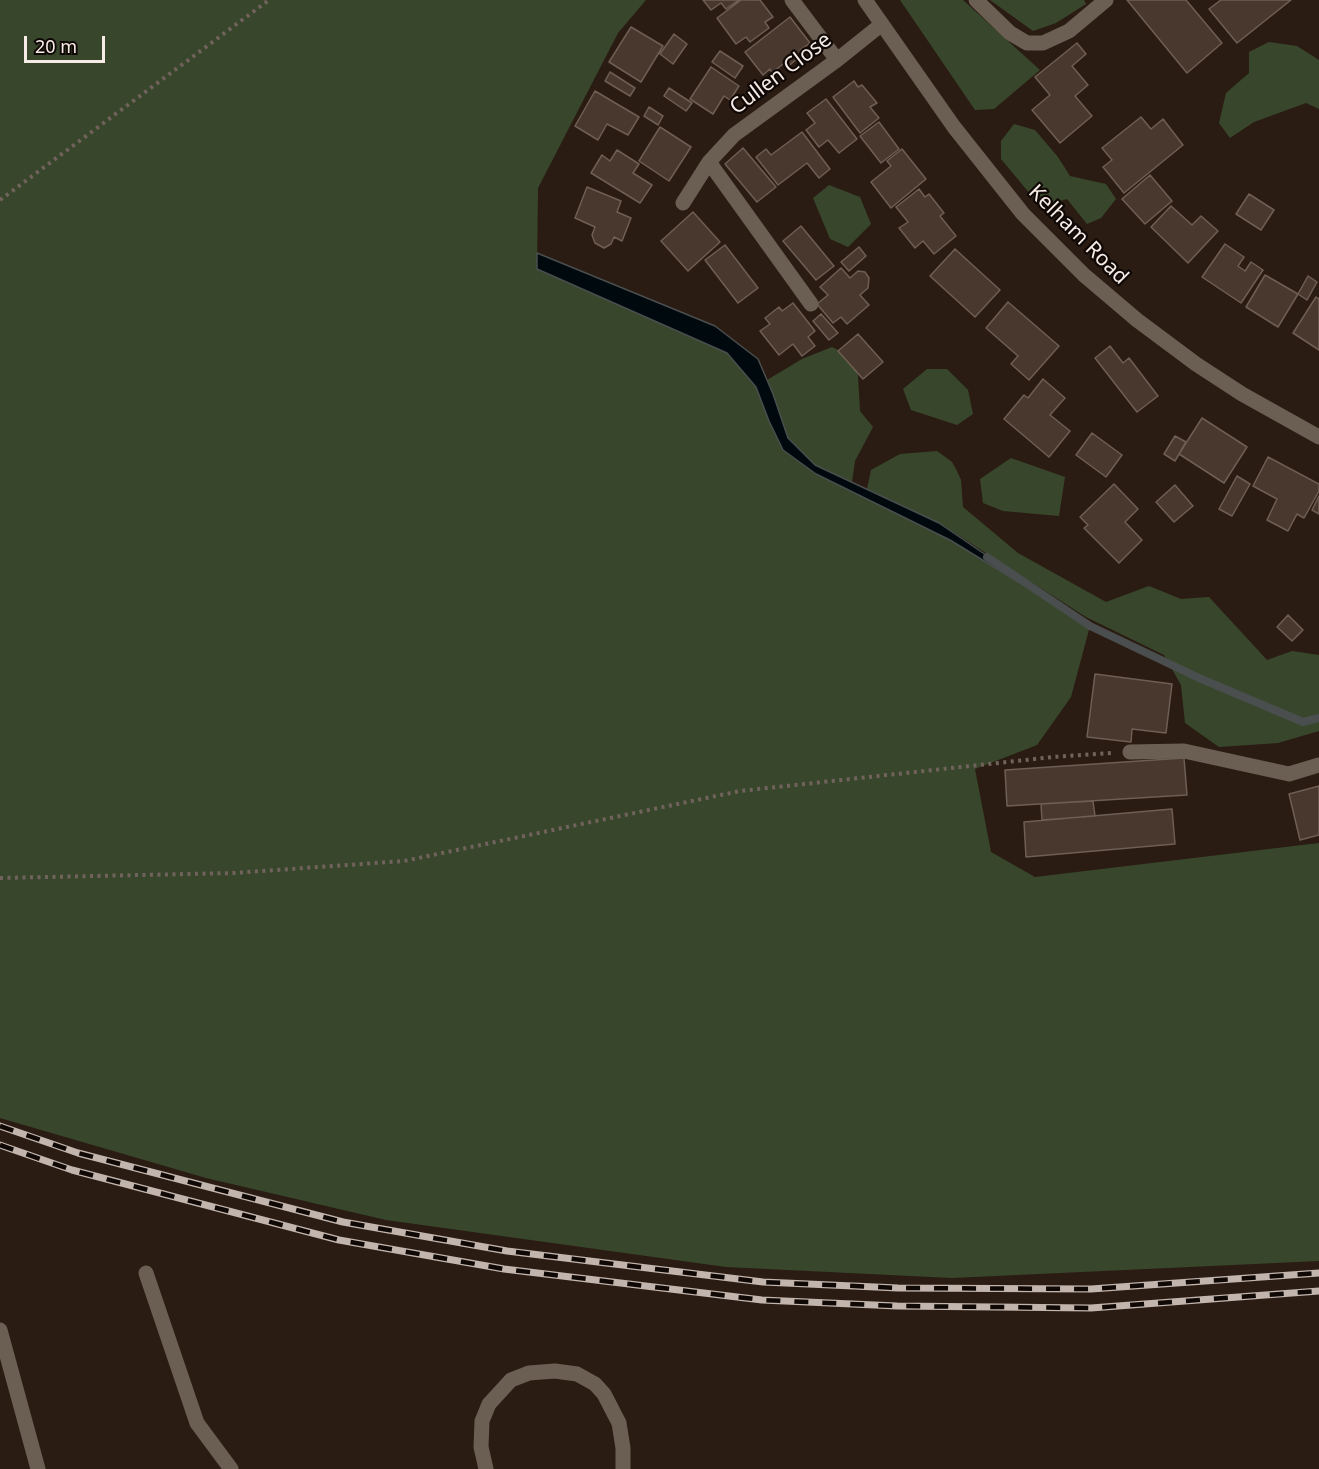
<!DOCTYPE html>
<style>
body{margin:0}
#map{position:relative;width:1319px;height:1469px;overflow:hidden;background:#2b1c13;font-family:"Noto Sans",sans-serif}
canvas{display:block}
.scale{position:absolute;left:24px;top:36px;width:81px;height:27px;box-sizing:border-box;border:3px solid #f6ebe5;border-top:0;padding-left:8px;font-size:18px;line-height:21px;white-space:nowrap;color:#f6ebe5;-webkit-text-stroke:4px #0f0805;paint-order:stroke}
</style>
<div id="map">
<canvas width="1319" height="1469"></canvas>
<div class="scale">20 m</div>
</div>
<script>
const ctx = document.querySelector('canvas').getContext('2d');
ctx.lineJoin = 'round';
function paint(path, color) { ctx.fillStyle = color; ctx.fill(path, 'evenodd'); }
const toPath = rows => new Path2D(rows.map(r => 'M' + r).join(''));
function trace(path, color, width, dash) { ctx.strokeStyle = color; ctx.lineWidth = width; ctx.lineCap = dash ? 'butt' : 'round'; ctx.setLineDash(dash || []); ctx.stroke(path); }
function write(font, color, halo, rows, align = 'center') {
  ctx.font = font + ' "Noto Sans",sans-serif'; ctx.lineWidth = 4.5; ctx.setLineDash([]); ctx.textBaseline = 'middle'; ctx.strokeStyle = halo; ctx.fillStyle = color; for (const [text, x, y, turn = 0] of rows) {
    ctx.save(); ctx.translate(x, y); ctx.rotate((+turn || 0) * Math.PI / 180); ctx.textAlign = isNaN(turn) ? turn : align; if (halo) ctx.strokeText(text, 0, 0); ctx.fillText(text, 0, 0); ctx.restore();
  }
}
const green = toPath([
 [0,0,646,0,618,33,538,188,537,269,727,353,756,387,769,421,783,450,816,474,950,540,1090,626,1071,697,1037,745,975,769,991,852,1035,877,1319,843,1319,1261,952,1278,726,1267,386,1220,206,1178,0,1118],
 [900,0,963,0,1040,70,994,109,975,110],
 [990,0,1084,0,1086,4,1056,23,1033,31],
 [1269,42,1297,46,1319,60,1319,109,1306,103,1254,122,1230,138,1219,123,1226,93,1249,73,1249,52],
 [1014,124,1035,130,1058,157,1070,176,1106,184,1116,199,1101,218,1087,224,1067,199,1041,207,1001,159,1001,141],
 [829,185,860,197,871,224,848,247,830,239,813,198],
 [832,347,857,359,860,411,873,427,855,461,852,482,815,465,788,438,767,380,802,359],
 [927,369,947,369,968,390,973,414,957,425,911,410,903,389],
 [937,451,952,462,957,471,961,480,963,507,1018,553,1106,602,1149,586,1181,599,1209,597,1267,660,1292,651,1319,655,1319,731,1278,743,1219,747,1185,723,1181,685,1164,655,1086,617,939,523,867,489,871,470,900,454],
 [1011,458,1065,477,1059,516,1003,511,983,503,980,479]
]);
const water = toPath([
 [537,253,715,326,758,359,773,394,788,438,815,465,939,523,1090,626,950,540,816,474,783,450,769,421,756,387,727,353,537,269,537,253]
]);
const stream = toPath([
 [987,557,1090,626,1199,678,1303,722,1319,718]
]);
const building = toPath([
 [703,0,739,0,726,9,721,3,711,10,703,0],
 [741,0,760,0,773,17,765,22,769,28,750,42,746,37,736,44,717,18,741,0],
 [1127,0,1186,0,1222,43,1187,73,1127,0],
 [1221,0,1291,0,1237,43,1209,9,1221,0],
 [790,17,810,43,800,50,802,55,786,68,783,64,772,73,770,69,763,75,745,52,790,17],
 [631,27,663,46,641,82,609,62,631,27],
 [674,34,687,44,673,64,660,54,674,34],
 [1077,43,1086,54,1072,66,1088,85,1075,96,1092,116,1060,143,1032,110,1050,95,1035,77,1077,43],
 [720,51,743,66,735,78,712,62,720,51],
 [711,67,739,86,730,100,724,96,713,114,690,99,711,67],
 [610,72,635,88,630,96,605,81,610,72],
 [854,81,858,87,862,85,877,103,870,107,879,118,860,133,833,97,854,81],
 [669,88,692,103,686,111,664,96,669,88],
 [595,91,639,117,628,135,607,124,598,140,575,126,595,91],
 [826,99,857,139,839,153,828,140,819,147,806,130,815,123,807,113,826,99],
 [649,107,663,116,658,125,644,116,649,107],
 [1141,117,1151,129,1163,119,1183,145,1124,193,1103,167,1112,160,1102,148,1141,117],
 [879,122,899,149,881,163,860,136,879,122],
 [660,127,691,147,669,181,639,161,660,127],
 [802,132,830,169,819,178,807,163,778,185,756,157,766,149,771,155,802,132],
 [743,148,776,187,757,202,725,164,743,148],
 [902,149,926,179,891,208,871,182,891,166,887,161,902,149],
 [617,150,639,164,633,173,652,185,640,203,591,173,602,155,610,161,617,150],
 [1150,175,1172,201,1145,224,1122,199,1150,175],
 [587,187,621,201,617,212,631,218,622,241,614,237,611,244,604,248,595,243,592,235,595,227,575,218,587,187],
 [919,189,925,197,929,194,944,213,940,216,956,236,934,254,923,241,915,248,899,228,908,222,896,207,919,189],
 [1249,194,1274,210,1261,230,1236,214,1249,194],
 [1171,206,1192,225,1201,216,1218,231,1188,263,1151,227,1171,206],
 [693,212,720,242,688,271,661,241,693,212],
 [801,226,834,266,816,280,783,241,801,226],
 [1225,244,1244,257,1238,266,1245,271,1251,262,1263,270,1241,303,1202,277,1225,244],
 [725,245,758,288,738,303,705,260,725,245],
 [859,247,866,256,849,271,841,262,859,247],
 [955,249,1000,290,975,317,930,276,955,249],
 [841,268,850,278,858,271,865,272,869,278,868,288,860,295,869,305,847,324,841,317,833,323,817,304,828,295,820,287,841,268],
 [1265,275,1298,294,1278,327,1246,307,1265,275],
 [1308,276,1317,282,1307,300,1298,294,1308,276],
 [1316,297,1319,299,1319,350,1293,333,1316,297],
 [1008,302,1059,346,1029,380,1011,364,1018,356,986,328,1008,302],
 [793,303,815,331,808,337,815,346,802,356,793,344,779,355,760,331,770,324,765,318,779,307,782,311,793,303],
 [821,314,838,333,829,340,813,321,821,314],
 [858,334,883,362,863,379,838,351,858,334],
 [1110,346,1123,363,1129,358,1158,396,1137,412,1095,358,1110,346],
 [1043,379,1065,398,1050,415,1070,431,1049,457,1004,419,1024,395,1028,398,1043,379],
 [1202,418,1247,447,1224,483,1179,454,1202,418],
 [1092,433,1122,455,1106,477,1076,455,1092,433],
 [1175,436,1186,442,1175,461,1164,454,1175,436],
 [1268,457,1319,484,1319,491,1304,518,1297,514,1288,531,1267,520,1277,499,1253,486,1268,457],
 [1237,476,1250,484,1232,516,1219,509,1237,476],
 [1114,484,1138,509,1125,522,1142,540,1119,563,1084,528,1088,525,1080,517,1114,484],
 [1175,485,1193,506,1174,522,1156,502,1175,485],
 [1319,496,1319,514,1312,510,1319,496],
 [1288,615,1303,630,1292,641,1277,627,1288,615],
 [1095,674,1172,684,1166,733,1132,729,1131,742,1087,737,1095,674],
 [1184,758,1187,795,1007,806,1005,770,1184,758],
 [1319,786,1319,835,1300,840,1289,794,1319,786],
 [1093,801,1095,816,1042,820,1041,804,1093,801],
 [1172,809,1175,844,1026,857,1024,822,1172,809]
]);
const path = toPath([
 [0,200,269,0],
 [0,878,234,873,404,861,740,791,1053,757,1111,753]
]);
const minor = toPath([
 [792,0,837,60],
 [865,0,954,127,1023,214,1084,275,1137,320,1196,364,1242,394,1319,437],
 [976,0,1010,33,1027,43,1043,43,1069,31,1106,0],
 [709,162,811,304],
 [683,203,709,162,734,135,837,60,882,24],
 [1130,752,1184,751,1289,774,1319,765],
 [146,1273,197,1423,231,1469],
 [0,1330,38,1469],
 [486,1469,481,1447,482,1421,489,1404,511,1380,529,1373,555,1371,577,1374,595,1384,604,1394,619,1423,623,1448,623,1469]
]);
const rail = toPath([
 [0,1126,78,1153,343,1222,507,1251,763,1282,898,1288,1091,1289,1319,1273],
 [0,1145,72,1170,339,1240,504,1269,762,1300,897,1306,1091,1308,1319,1291]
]);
const streetNames = [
 ["Cullen Close",781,74,-37],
 ["Kelham Road",1078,235,45]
];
paint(green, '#38472c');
paint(water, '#000a0e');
trace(water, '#4a4e4e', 1.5);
trace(stream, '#4a4e4e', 8);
paint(building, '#48382e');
trace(building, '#6f5e53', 1.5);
trace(path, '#71635c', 4, [3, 4.5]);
trace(minor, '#6b5e53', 15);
trace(rail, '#c1b5ae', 7);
trace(rail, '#0f0805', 4.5, [14]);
write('21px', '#f6ebe5', '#0f0805', streetNames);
</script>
